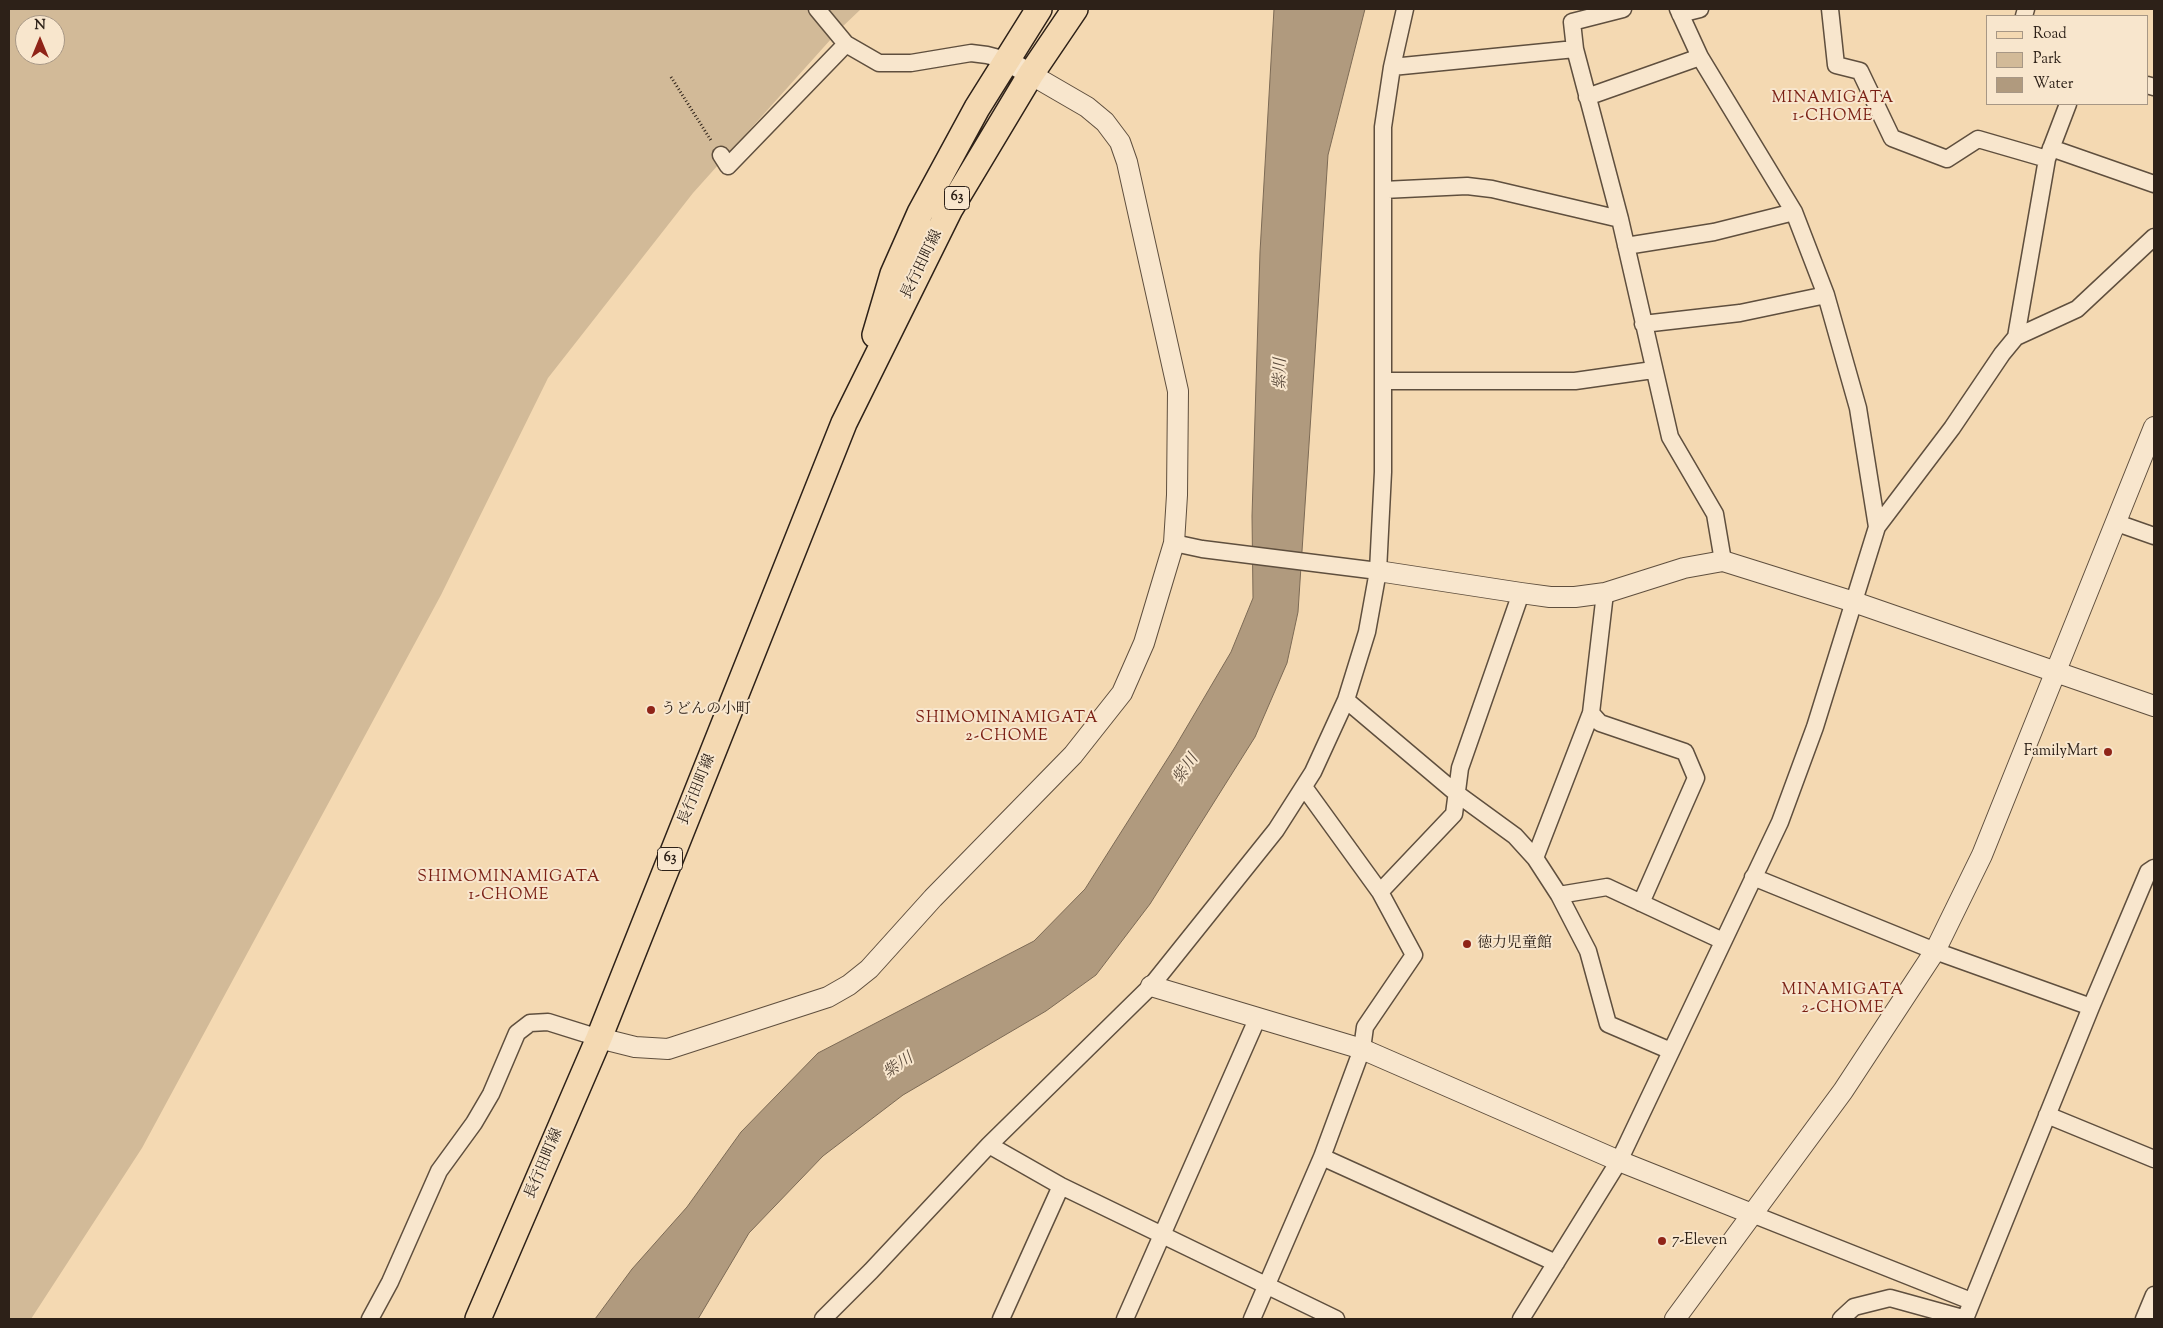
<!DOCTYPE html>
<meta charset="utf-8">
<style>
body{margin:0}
#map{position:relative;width:2163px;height:1328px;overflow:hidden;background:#f4d9b2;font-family:"Sorts Mill Goudy",serif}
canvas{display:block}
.frame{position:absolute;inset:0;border:10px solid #2d2118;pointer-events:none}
.legend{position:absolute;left:1986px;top:15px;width:162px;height:90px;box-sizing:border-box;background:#f8e6cd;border:1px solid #a79785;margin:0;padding:6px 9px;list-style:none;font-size:15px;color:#2d2118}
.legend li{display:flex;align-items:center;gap:10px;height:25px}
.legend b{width:25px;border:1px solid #a79785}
.north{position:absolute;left:15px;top:15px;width:50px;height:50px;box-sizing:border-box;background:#f8e6cd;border:1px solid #a79785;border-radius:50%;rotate:0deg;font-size:14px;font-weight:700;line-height:20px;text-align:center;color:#2d2118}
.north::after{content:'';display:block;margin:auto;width:18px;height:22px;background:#8f2418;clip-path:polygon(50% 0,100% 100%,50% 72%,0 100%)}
</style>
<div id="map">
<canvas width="2163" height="1328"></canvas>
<div class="frame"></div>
<ul class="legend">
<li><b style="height:6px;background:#f4d9b2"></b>Road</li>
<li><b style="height:14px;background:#d2ba98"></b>Park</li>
<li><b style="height:14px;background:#b09a7e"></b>Water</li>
</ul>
<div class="north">N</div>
</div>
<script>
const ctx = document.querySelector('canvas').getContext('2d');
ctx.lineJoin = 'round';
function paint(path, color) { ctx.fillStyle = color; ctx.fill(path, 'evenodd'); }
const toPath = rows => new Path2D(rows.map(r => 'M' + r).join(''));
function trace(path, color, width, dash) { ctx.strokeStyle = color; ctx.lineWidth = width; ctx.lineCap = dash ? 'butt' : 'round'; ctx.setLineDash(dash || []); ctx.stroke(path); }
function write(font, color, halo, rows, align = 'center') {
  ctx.font = font + ' "Sorts Mill Goudy","Noto Serif JP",serif'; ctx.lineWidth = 4; ctx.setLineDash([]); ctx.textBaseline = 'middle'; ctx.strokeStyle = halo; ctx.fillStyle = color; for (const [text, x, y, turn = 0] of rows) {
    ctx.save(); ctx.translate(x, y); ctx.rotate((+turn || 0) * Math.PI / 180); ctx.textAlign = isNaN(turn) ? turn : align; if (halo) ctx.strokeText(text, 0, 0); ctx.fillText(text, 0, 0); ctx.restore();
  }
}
const green = toPath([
 [9,9,861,9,840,29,693,193,548,378,441,595,142,1148,31,1319,9,1319],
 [25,25,55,25,55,55,25,55]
]);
const water = toPath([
 [1274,9,1365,9,1328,155,1298,612,1287,663,1255,737,1150,904,1096,975,1046,1011,903,1095,823,1156,749,1233,698,1319,595,1319,632,1269,687,1207,741,1132,818,1053,1034,941,1085,889,1175,747,1231,652,1253,598,1252,516,1260,252,1274,9]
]);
const path = toPath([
 [671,77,712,142]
]);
const minor = toPath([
 [817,9,846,44,879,63,911,63,971,53,987,55,1006,60],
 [1623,9,1572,22,1575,49,1620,219,1670,437,1715,514,1723,561],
 [1678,9,1700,57,1794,212,1826,295,1858,408,1877,527],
 [1830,9,1836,65,1860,71,1892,138,1947,159,1978,139,2047,159],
 [1680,14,1700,9],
 [2024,16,2026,9],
 [1392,67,1575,49],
 [2147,85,2154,87],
 [1587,97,1700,57],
 [2051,148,2154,184],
 [721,155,728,166,846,44],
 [1383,190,1467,186,1492,189,1620,219],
 [1626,246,1714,232,1794,212],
 [1643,324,1740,313,1826,295],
 [2016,337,2077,309,2154,237],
 [1384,381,1575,381,1653,370],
 [2117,523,2154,536],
 [1174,543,1202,549,1378,571],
 [1605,593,1591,713,1600,723,1685,752,1696,778,1641,903],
 [1346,700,1456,793,1515,836,1535,858,1559,895,1588,951,1608,1024,1671,1051],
 [1535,858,1591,713],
 [1753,877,1935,951,2091,1007],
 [1380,892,1454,814,1460,768,1521,593],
 [1559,895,1607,887,1723,941],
 [2047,1115,2154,1159],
 [989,1145,1061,1186,1336,1319],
 [1322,1157,1556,1263],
 [1752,1214,1971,1301],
 [370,1319,390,1282,439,1171,474,1123,491,1094,517,1033,530,1023,548,1022,599,1038],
 [823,1319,871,1271,989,1145,1151,986,1276,830,1313,772,1346,700,1367,632,1378,571,1383,472,1383,127,1392,67,1405,9],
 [1001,1319,1061,1186],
 [1125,1319,1258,1017],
 [1252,1319,1322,1157,1362,1049,1365,1027,1414,955,1380,892,1304,787],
 [1521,1319,1619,1161,1780,822,1815,727,1877,527,1952,428,2002,354,2016,337,2047,159,2068,104],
 [1841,1319,1854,1307,1890,1298,1966,1319],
 [1965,1319,2091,1007,2148,872,2154,868],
 [2144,1319,2154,1295]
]);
const tertiary = toPath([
 [1378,571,1521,593,1550,597,1575,597,1605,593,1684,568,1723,561,1854,602,2154,706],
 [1151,986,1362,1049,1619,1161,1752,1214],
 [599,1038,635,1047,668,1049,828,997,849,985,869,969,933,898,1073,755,1122,693,1144,643,1174,543,1177,495,1178,391,1127,162,1120,142,1105,122,1087,107,1006,60],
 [1675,1319,1843,1091,1935,951,1982,855,2154,427]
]);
const primary = toPath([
 [875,335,893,274,920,213,977,108,1039,9],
 [478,1319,599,1038,844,423,950,209,1031,74,1075,9]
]);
const markers = [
 [651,710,5,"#8f2418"],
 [2108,752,5,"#8f2418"],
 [1467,944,5,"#8f2418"],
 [1662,1241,5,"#8f2418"]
];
const shields = [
 [957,198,25],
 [670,859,25]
];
const shieldNames = [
 ["63",957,198],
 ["63",670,859]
];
const streetNames = [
 ["長行田町線",923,265,-64],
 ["長行田町線",698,790,-68],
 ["長行田町線",545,1164,-67]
];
const poiNames = [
 ["うどんの小町",661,710],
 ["FamilyMart",2098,752,"right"],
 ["徳力児童館",1477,944],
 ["7-Eleven",1672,1241]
];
const neighbourhoodNames = [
 ["MINAMIGATA",1833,99],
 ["1-CHOME",1833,117],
 ["SHIMOMINAMIGATA",1007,719],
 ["2-CHOME",1007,737],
 ["SHIMOMINAMIGATA",509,878],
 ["1-CHOME",509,896],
 ["MINAMIGATA",1843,991],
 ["2-CHOME",1843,1009]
];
const waterNames = [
 ["紫川",1282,374,-89],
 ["紫川",1187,770,-56],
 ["紫川",899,1067,-34]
];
paint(green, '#d2ba98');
paint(water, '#b09a7e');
trace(water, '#7c6a55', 1);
trace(minor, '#5f4f3e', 19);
trace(tertiary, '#5f4f3e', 22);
trace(primary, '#2d2118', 28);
trace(path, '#2d2118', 3, [1, 2.5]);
trace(minor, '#f8e6cd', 16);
trace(tertiary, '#f8e6cd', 20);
trace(primary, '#f4d9b2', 25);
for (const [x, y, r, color] of markers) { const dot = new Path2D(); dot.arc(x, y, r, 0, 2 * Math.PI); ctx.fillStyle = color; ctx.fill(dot); trace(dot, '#f8e6cd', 2); }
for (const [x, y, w] of shields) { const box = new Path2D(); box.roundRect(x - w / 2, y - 11.5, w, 23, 4); ctx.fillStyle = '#f8e6cd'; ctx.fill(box); trace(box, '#2d2118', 1); }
write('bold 14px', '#2d2118', null, shieldNames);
write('15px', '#2d2118', '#f8e6cd', streetNames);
write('15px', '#2d2118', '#f8e6cd', poiNames, 'left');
ctx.letterSpacing = '1px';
write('16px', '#7a1f14', '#f8e6cd', neighbourhoodNames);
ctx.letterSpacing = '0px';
write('italic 16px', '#5b4b3c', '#f8e6cd', waterNames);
</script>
